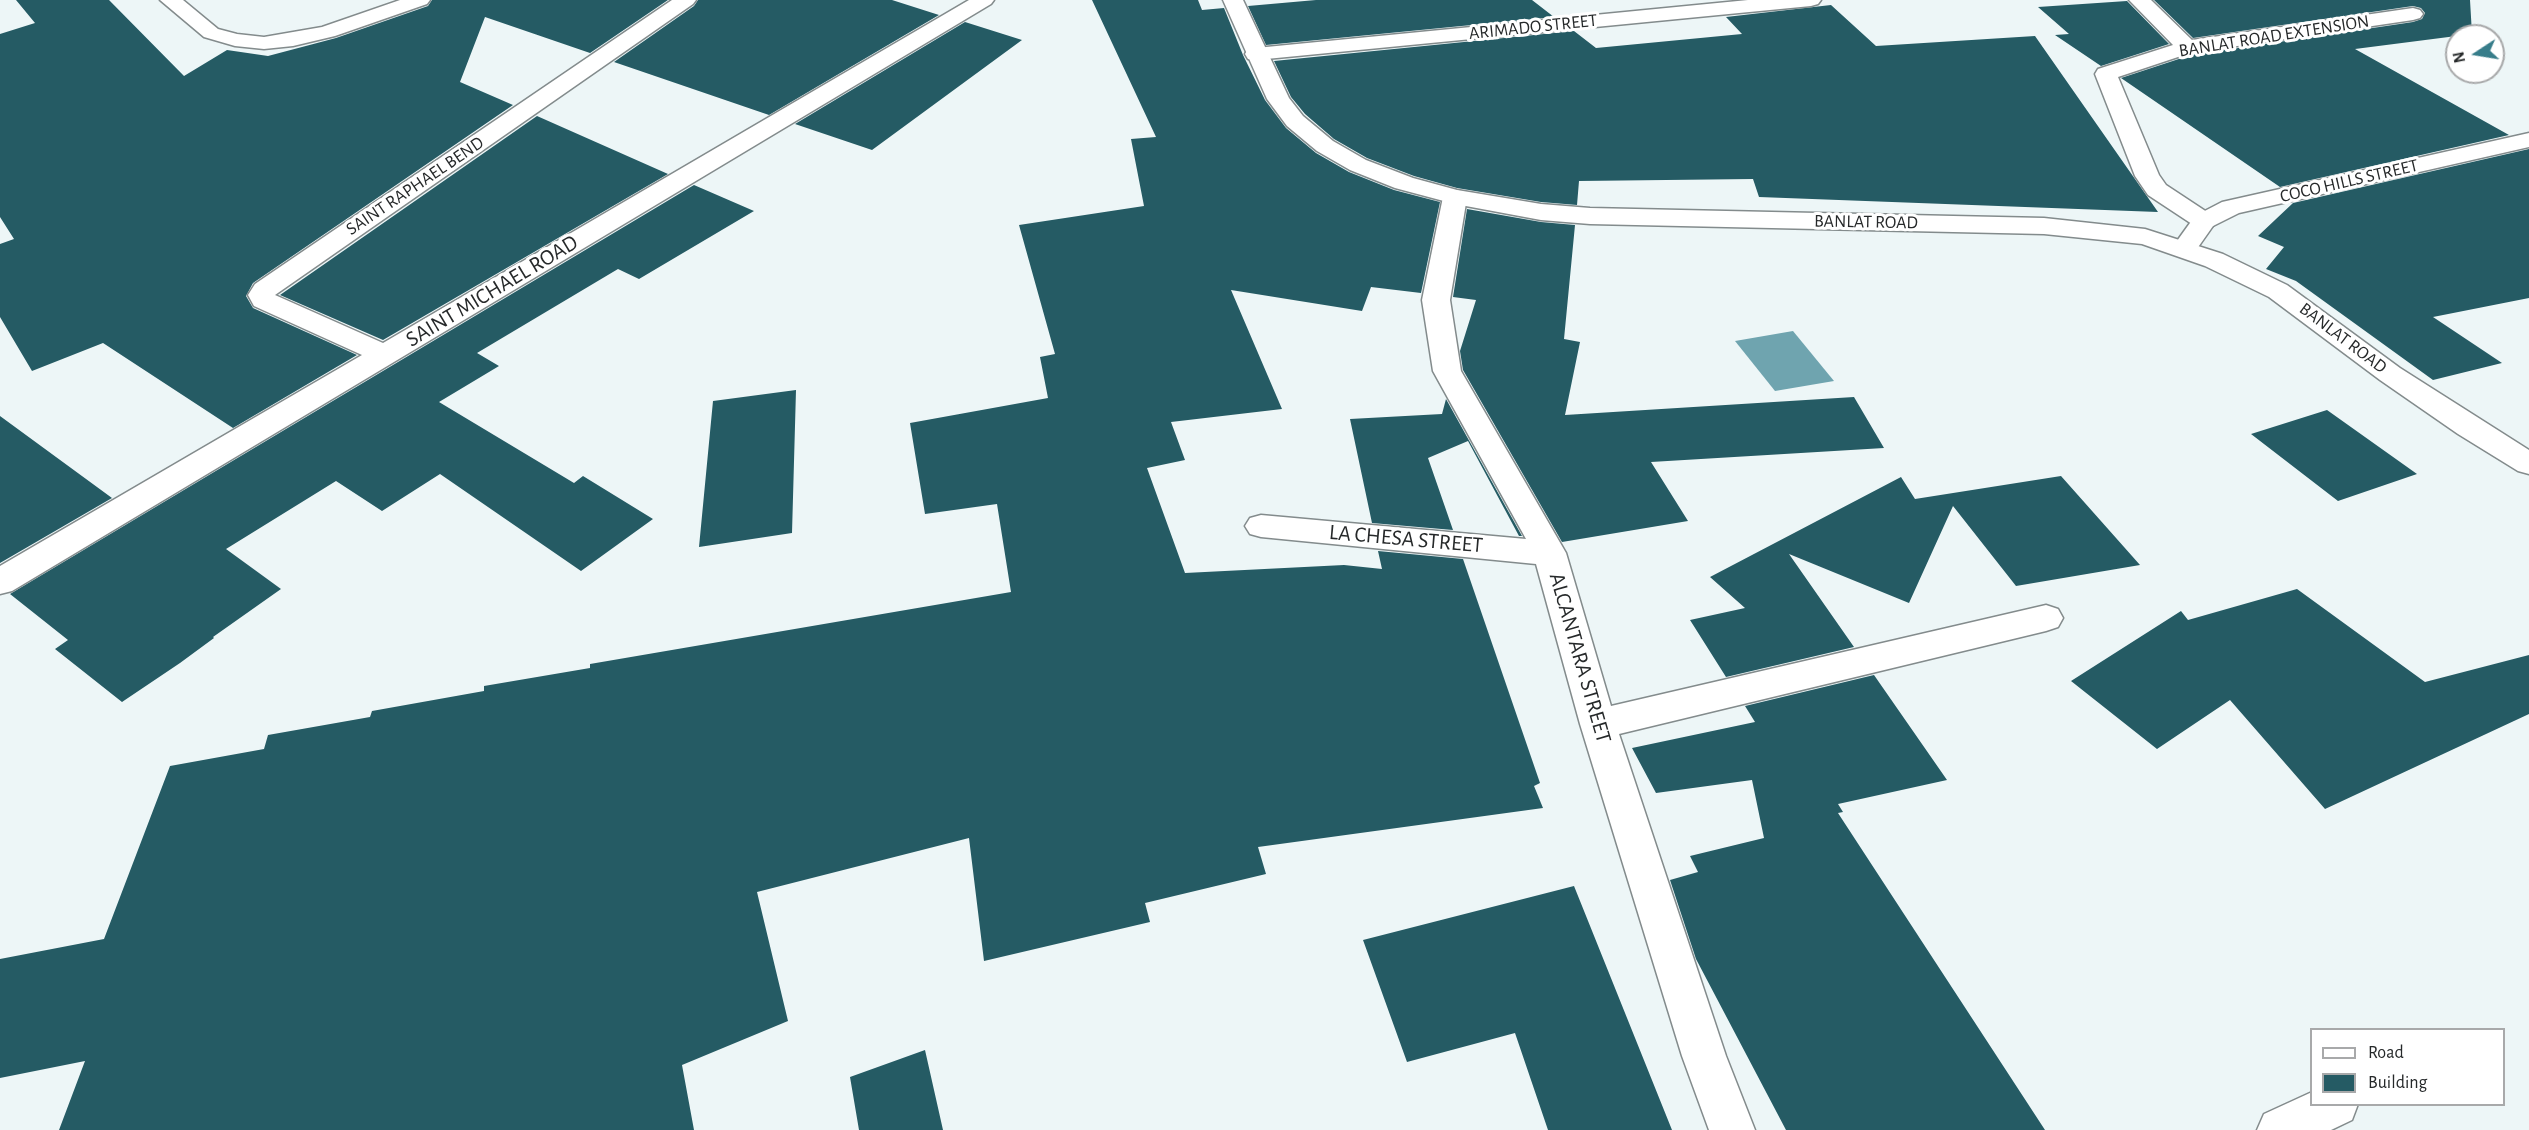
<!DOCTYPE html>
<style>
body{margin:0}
#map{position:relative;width:2529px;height:1130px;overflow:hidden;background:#edf6f7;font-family:"Alegreya Sans",sans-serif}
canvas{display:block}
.legend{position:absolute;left:2310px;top:1028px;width:195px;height:78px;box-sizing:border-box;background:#fff;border:2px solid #a8a9aa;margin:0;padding:8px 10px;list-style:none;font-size:18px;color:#26292a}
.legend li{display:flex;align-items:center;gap:12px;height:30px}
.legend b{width:30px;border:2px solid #a8a9aa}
.north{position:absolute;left:2445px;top:24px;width:60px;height:60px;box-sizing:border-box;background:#fff;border:2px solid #a8a9aa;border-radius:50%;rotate:258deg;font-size:16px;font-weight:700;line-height:24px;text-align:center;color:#26292a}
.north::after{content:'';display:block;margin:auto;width:21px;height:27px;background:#377d8a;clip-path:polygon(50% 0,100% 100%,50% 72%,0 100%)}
</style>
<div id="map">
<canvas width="2529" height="1130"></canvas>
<ul class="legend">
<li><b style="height:8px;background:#fff"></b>Road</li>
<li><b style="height:16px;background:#255b64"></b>Building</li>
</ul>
<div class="north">N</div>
</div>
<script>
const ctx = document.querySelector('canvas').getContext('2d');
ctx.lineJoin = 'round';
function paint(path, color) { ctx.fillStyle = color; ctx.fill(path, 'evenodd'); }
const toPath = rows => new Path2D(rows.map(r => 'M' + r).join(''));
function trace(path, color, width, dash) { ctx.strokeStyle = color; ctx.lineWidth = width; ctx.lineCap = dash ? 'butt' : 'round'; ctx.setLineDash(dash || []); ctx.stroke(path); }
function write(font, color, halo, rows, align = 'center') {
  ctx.font = font + ' "Alegreya Sans",sans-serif'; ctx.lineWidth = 6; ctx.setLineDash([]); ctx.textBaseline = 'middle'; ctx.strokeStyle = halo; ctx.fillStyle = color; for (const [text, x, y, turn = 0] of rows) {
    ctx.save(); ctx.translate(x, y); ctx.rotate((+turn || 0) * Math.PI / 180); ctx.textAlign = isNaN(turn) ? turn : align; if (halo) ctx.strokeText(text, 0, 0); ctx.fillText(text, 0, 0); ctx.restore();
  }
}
const water = toPath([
 [1793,331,1834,381,1775,391,1735,341]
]);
const building = toPath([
 [16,0,109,0,184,76,227,50,268,56,336,38,428,6,432,0,668,0,590,53,485,17,460,82,513,105,253,283,246,296,253,308,357,355,233,428,103,343,32,371,0,317,0,244,14,239,0,217,0,34,35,23],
 [698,0,892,0,939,15,769,115,614,62,694,6],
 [1092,0,1198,0,1202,10,1224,8,1243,55,1265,100,1286,128,1316,153,1349,172,1394,190,1440,202,1421,293,1371,287,1362,311,1231,290,1282,409,1171,422,1185,460,1147,468,1185,573,1344,565,1382,569,1378,551,1463,559,1540,783,1534,786,1543,808,1258,847,1266,874,1145,903,1150,922,984,961,969,838,757,892,788,1021,682,1065,694,1130,59,1130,85,1061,0,1078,0,959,104,939,170,766,264,749,268,735,370,717,372,711,484,691,484,686,590,668,590,664,1011,592,997,504,925,514,910,423,1048,398,1040,357,1055,354,1019,225,1144,206,1131,139,1156,137],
 [1316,0,1532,0,1554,17,1266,45,1248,6],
 [2154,0,2470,0,2472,34,2355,49,2509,135,2280,187,2121,78,2191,55,2413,22,2422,19,2425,13,2421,8,2413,6,2193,38],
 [2127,1,2169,44,2101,66,2055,35,2069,34,2038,7],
 [1831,5,1876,46,2035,36,2158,212,1759,197,1753,179,1579,181,1577,205,1541,202,1457,188,1414,176,1367,158,1334,139,1305,114,1291,97,1274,61,1574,31,1596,48,1742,34,1726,17],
 [965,22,1022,40,872,150,795,124],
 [537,116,668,174,383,340,280,295],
 [2529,149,2529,298,2433,317,2502,363,2433,380,2296,281,2266,269,2284,247,2258,236,2293,203],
 [694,185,754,211,639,279,618,269,477,353,499,366,439,402,574,483,583,476,653,519,581,571,440,474,382,511,336,481,226,549,281,589,213,637,214,638,180,663,122,702,55,649,68,640,10,594],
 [1467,209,1541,222,1575,225,1564,339,1580,342,1565,415,1854,397,1884,448,1651,462,1688,521,1562,542,1463,370,1460,351,1476,300,1453,297],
 [796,390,792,533,699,547,713,401],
 [1446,399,1522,536,1519,536,1468,441,1428,458,1453,530,1372,523,1350,419,1442,414],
 [2327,410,2417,474,2338,501,2251,434],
 [0,416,112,498,0,563],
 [2061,476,2140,565,2016,586,1953,506,1909,603,1789,554,1854,647,1726,677,1690,620,1745,608,1710,577,1901,477,1915,499],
 [2297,589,2425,682,2529,655,2529,714,2325,809,2230,700,2157,749,2071,681,2181,611,2188,620],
 [1874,675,1947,780,1838,804,1843,812,1838,813,2045,1130,1786,1130,1696,959,1670,880,1698,872,1690,856,1764,838,1752,780,1656,793,1632,748,1755,722,1745,706],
 [1574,886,1672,1130,1548,1130,1515,1033,1407,1062,1363,940],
 [925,1050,943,1130,859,1130,850,1077]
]);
const service = toPath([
 [2129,0,2151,0,2192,40,2413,8,2420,10,2423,14,2420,18,2413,20,2190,53,2118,77,2159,175,2166,185,2213,216,2217,221,2213,226,2204,229,2195,226,2148,195,2135,176,2095,74,2098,69,2173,45,2129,0],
 [2312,1092,2312,1104,2358,1104,2352,1120,2331,1130,2257,1130,2264,1114,2312,1092]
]);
const minor = toPath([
 [160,0,183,0,218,29,237,34,264,37,322,27,400,0,430,0,427,4,335,36,293,46,264,49,235,46,204,37,160,0],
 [672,0,696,0,693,4,275,295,383,343,969,0,994,0,991,4,12,591,0,594,0,566,362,355,254,306,248,295,255,284,672,0],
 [1748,0,1821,0,1818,4,1811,6,1256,60,1248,59,1245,54,1248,49,1256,48,1748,0],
 [2529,133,2529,147,2239,213,2213,226,2194,253,2185,256,2176,253,2172,248,2195,216,2222,202,2529,133],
 [1455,190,1464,192,1467,197,1450,300,1461,371,1566,553,1611,706,2046,605,2058,609,2063,618,2058,627,2046,631,1619,734,1726,1056,1755,1130,1709,1130,1682,1056,1580,724,1536,564,1261,537,1250,534,1245,526,1250,518,1261,515,1526,539,1433,371,1422,300,1443,197,1446,192,1455,190]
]);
const tertiary = toPath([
 [1223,0,1243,0,1289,98,1303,116,1333,141,1366,160,1413,178,1457,190,1541,204,1590,208,2044,218,2145,229,2223,254,2287,285,2400,368,2529,450,2529,474,2518,471,2458,434,2380,380,2269,297,2205,266,2142,244,2044,234,1590,224,1541,220,1455,204,1395,188,1350,170,1317,151,1287,126,1267,99,1223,0]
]);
const farStreetnames = [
 ["ARIMADO STREET",1533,27,-6],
 ["BANLAT ROAD EXTENSION",2274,36,-9],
 ["COCO HILLS STREET",2349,181,-13],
 ["SAINT RAPHAEL BEND",415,186,-34],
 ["BANLAT ROAD",1866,222,1],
 ["BANLAT ROAD",2343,338,37]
];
const streetNames = [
 ["SAINT MICHAEL ROAD",492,291,-31],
 ["LA CHESA STREET",1406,539,5],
 ["ALCANTARA STREET",1580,658,74]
];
paint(water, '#6fa4af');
paint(building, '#255b64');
trace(service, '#838b8c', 3);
trace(minor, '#838b8c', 3);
trace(tertiary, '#838b8c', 3);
paint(service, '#fff');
paint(minor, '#fff');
paint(tertiary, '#fff');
write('18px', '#26292a', '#fff', farStreetnames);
write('22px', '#26292a', '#fff', streetNames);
</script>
